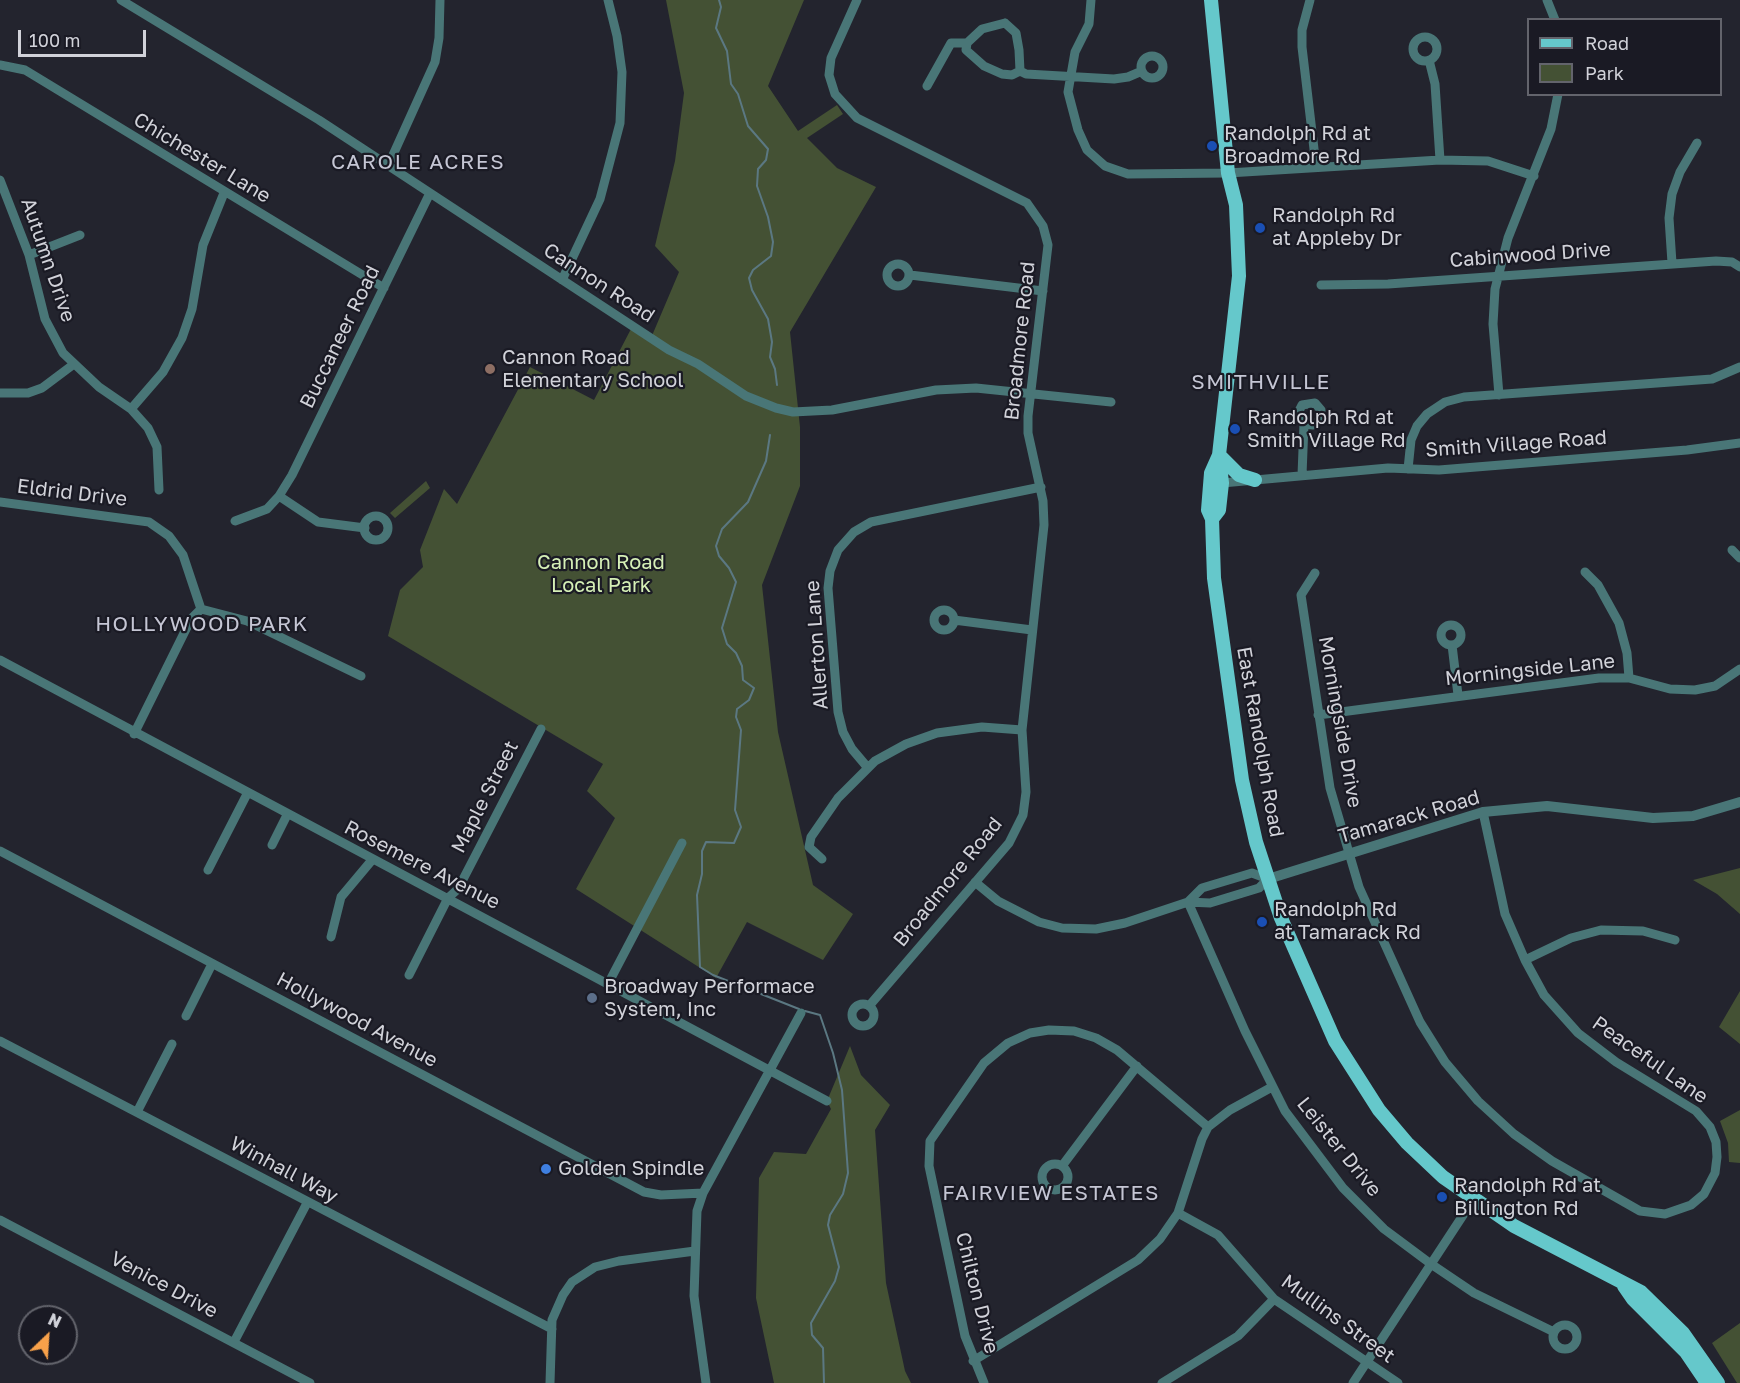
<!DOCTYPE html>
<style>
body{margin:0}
#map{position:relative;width:1740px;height:1383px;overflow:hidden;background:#23242e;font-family:"Golos Text",sans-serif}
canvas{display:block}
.legend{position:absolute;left:1527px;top:18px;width:195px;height:78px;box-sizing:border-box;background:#1a1a24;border:2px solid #63646c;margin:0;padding:8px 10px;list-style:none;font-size:18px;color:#d1d2d9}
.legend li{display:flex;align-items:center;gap:12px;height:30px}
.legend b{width:30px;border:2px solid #63646c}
.north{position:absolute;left:18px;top:1305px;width:60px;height:60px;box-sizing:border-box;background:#1a1a24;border:2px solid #63646c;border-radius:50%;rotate:25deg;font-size:16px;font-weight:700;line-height:24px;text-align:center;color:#d1d2d9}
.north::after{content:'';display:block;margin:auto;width:21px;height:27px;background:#f8a14a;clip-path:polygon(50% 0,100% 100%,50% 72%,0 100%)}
.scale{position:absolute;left:18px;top:30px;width:128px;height:27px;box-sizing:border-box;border:3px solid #d1d2d9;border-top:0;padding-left:8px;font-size:18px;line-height:21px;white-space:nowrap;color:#d1d2d9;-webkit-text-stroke:4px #1a1a24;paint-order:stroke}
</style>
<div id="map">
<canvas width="1740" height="1383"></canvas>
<ul class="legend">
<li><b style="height:8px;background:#65c8cb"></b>Road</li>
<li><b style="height:16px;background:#445134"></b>Park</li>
</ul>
<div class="north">N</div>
<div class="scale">100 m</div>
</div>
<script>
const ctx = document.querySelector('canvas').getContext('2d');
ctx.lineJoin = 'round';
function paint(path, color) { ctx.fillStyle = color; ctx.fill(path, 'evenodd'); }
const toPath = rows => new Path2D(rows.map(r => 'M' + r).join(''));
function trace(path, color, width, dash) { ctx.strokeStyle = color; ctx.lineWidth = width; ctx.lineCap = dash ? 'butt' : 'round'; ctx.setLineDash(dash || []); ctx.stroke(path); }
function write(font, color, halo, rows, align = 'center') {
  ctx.font = font + ' "Golos Text",sans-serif'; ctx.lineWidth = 4.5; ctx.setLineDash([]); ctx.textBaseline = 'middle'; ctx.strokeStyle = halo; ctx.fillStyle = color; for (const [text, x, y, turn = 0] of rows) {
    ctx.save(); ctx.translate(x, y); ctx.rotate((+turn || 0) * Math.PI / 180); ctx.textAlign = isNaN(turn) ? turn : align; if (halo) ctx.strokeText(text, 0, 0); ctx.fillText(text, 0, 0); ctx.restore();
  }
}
const green = toPath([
 [666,0,804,0,768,86,798,131,837,105,843,114,807,138,837,168,876,187,790,332,800,427,800,486,762,585,778,732,813,885,853,914,823,960,747,922,716,978,576,889,615,818,587,791,603,764,388,636,400,590,423,567,420,550,444,489,457,504,530,367,594,400,632,327,651,338,679,272,655,246,675,161,684,93],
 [426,481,430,488,395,518,390,513],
 [1740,868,1740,914,1717,894,1693,880],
 [1740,991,1740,1044,1719,1027],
 [850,1046,861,1075,890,1105,875,1130,886,1283,905,1371,911,1383,774,1383,756,1298,759,1178,774,1152,806,1154,831,1109,827,1101],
 [1740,1110,1740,1163,1729,1162,1728,1143,1720,1121],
 [1740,1323,1740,1383,1737,1383,1712,1343]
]);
const stream = toPath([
 [719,0,721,7,716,28,727,51,731,84,738,94,748,126,768,149,766,160,758,169,757,186,768,217,773,242,771,256,753,270,749,278,752,290,768,319,772,342,770,357,775,369,777,385],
 [770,435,766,461,748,502,722,529,716,546,719,556,729,568,736,582,722,628,727,644,736,653,742,666,743,680,754,688,749,700,737,709,736,717,741,730,735,810,741,827,734,843,706,842,702,851,702,874,697,895,700,967,713,975,799,1009],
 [805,1011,820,1015,833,1053,842,1090,848,1173,843,1194,830,1215,828,1225,839,1267,835,1281,811,1323,812,1335,823,1348,824,1383]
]);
const minor = toPath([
 [121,0,319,120,669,350,698,364,746,396,776,408,793,412,832,410,936,390,976,388,1111,402],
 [857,0,831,58,829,75,835,94,857,118,1027,203,1043,226,1048,245,1028,416,1028,433,1043,501,1044,525,1022,730,1026,792,1023,815,1009,843,869,1006],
 [1091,0,1089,24,1075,52,1068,92,1078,130,1087,150,1105,166,1128,174,1228,173,1440,160,1488,161,1534,176],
 [1310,0,1302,30,1302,47,1316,166],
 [1547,0,1555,20],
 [1005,23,1016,33,1019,50,1020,71,1012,75,1002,74,984,66,966,50,967,43,982,29,1005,23],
 '1413 49a12 12 0 1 1 24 0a12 12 0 1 1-24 0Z',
 '1141 67a11 11 0 1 1 22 0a11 11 0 1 1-22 0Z',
 [1429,60,1435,84,1440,160],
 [0,65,25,70,384,288],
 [1020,71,1026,74,1114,79,1128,77,1142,71],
 [927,86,951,43,967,43],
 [388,166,435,62,439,38,440,0],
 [0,180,29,255,45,319,63,353,99,387,131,409,148,428,157,447,159,490],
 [29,255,80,235],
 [1672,263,1669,218,1672,194,1680,172,1697,143],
 '887 275a11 11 0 1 1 22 0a11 11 0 1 1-22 0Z',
 [910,275,1043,291],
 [562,280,600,199,620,123,622,72,617,36,608,0],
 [1321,285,1388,284,1716,261,1732,262,1740,267],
 [0,393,28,393,42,388,74,364],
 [1499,395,1493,324,1495,289,1508,238,1551,129,1558,94],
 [131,409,163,372,182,338,192,309,203,245,224,193],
 [1408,469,1411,440,1417,426,1427,414,1445,402,1464,397,1712,379,1740,367],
 [1302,475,1304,424,1298,413,1302,405,1315,403,1321,410,1320,419,1313,425,1304,424],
 [1222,483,1388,468,1439,470,1687,450,1740,443],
 [279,496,318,522,365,528],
 [0,502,149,522,169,536,183,555,201,609],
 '364 528a12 12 0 1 1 24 0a12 12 0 1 1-24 0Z',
 [235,521,267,509,279,496,292,475,430,193],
 [1732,550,1740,558],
 [1585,572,1598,585,1619,623,1627,653,1629,678],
 [1315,573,1301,595,1330,788,1359,887,1420,1022,1445,1062,1478,1101,1514,1134,1552,1161,1640,1211,1665,1214,1691,1205,1704,1194,1715,1173,1717,1157,1716,1142,1710,1127,1696,1111,1616,1062,1578,1033,1544,995,1525,960,1505,914,1483,812],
 [201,609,247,621,361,676],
 '934 620a10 10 0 1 1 20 0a10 10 0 1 1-20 0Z',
 [954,620,1032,630],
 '1441 635a10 10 0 1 1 20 0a10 10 0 1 1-20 0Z',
 [1452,645,1458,695],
 [0,660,827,1101],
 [1318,715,1599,678,1629,678,1670,689,1695,690,1715,686,1740,669],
 [134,734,191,619,201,609],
 [868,768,852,749,843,732,838,712,828,588,830,571,838,550,854,532,871,522,1041,487],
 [272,845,287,815],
 [0,851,644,1192,661,1195,703,1193],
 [822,859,809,847,811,837,838,798,875,761,906,744,937,733,982,727,1022,730],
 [208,870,247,794],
 [975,882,998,901,1039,922,1062,928,1096,929,1125,923,1188,902,1210,903,1259,888,1268,879,1252,873,1202,888,1188,902],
 [1188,902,1245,1031,1285,1111,1343,1188,1384,1229,1431,1264,1474,1293,1554,1332],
 [331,937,341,897,372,860],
 [1525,960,1571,938,1601,930,1643,931,1675,940],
 [409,975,448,898,458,889,541,729],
 [608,984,682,843],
 '852 1015a11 11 0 1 1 22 0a11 11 0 1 1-22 0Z',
 [186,1016,212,964],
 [0,1041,552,1329],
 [137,1112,172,1044],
 '1042 1177a13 13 0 1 1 26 0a13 13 0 1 1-26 0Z',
 [1062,1166,1137,1066],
 [1178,1213,1218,1235,1274,1299,1398,1383],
 [0,1220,310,1383],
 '1553 1337a12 12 0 1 1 24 0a12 12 0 1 1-24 0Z',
 [234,1342,307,1203],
 [973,1361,1138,1260,1160,1239,1178,1213,1202,1139,1208,1127,1230,1110,1272,1087],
 [550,1383,552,1320,563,1295,572,1282,595,1267,619,1261,695,1251],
 [706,1383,694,1296,697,1211,703,1193,801,1013],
 [984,1383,965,1336,929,1166,930,1141,984,1063,1008,1043,1030,1033,1049,1030,1074,1031,1096,1038,1117,1050,1208,1127],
 [1162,1383,1238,1336,1274,1299],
 [1353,1383,1473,1200]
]);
const tertiary = toPath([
 [1268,879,1483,812,1547,806,1653,818,1693,816,1740,802]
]);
const primary = toPath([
 [1211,0,1228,173,1236,205,1239,276,1219,455,1211,473,1208,510,1212,519,1214,578,1242,780,1256,842,1281,918,1335,1041,1379,1110,1407,1143,1443,1177,1514,1226,1641,1292,1683,1333,1718,1383],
 [1219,455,1239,475,1255,480],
 [1212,519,1219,510,1222,483,1219,455],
 [1624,1286,1633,1299,1686,1352,1707,1383]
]);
const markers = [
 [1212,146,6,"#1a4fb4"],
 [1260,228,6,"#1a4fb4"],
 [490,369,6,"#8d6e63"],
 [1235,429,6,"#1a4fb4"],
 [1262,922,6,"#1a4fb4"],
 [592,998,6,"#5c6f8a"],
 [546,1169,6,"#3f7fe0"],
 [1442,1197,6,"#1a4fb4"]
];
const poiNames = [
 ["Randolph Rd at",1224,134],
 ["Broadmore Rd",1224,157],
 ["Randolph Rd",1272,216],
 ["at Appleby Dr",1272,239],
 ["Cannon Road",502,358],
 ["Elementary School",502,381],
 ["Randolph Rd at",1247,418],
 ["Smith Village Rd",1247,441],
 ["Randolph Rd",1274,910],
 ["at Tamarack Rd",1274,933],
 ["Broadway Performace",604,987],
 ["System, Inc",604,1010],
 ["Golden Spindle",558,1169],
 ["Randolph Rd at",1454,1186],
 ["Billington Rd",1454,1209]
];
const streetNames = [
 ["Chichester Lane",202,158,31],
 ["Cabinwood Drive",1530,255,-4],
 ["Autumn Drive",48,260,71],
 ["Cannon Road",599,283,33],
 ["Buccaneer Road",340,337,-64],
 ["Broadmore Road",1020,341,-84],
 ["Smith Village Road",1516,444,-4],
 ["Eldrid Drive",72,493,7],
 ["Allerton Lane",817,645,-94],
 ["Morningside Lane",1530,670,-6],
 ["Morningside Drive",1340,722,80],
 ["East Randolph Road",1260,742,80],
 ["Maple Street",485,797,-63],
 ["Tamarack Road",1409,817,-16],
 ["Rosemere Avenue",422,865,27],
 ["Broadmore Road",948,882,-51],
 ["Hollywood Avenue",357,1020,28],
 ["Peaceful Lane",1650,1060,35],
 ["Leister Drive",1339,1147,51],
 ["Winhall Way",284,1170,28],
 ["Venice Drive",164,1285,28],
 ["Chilton Drive",977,1293,76],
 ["Mullins Street",1338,1319,36]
];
const parkNames = [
 ["Cannon Road",601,563],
 ["Local Park",601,586]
];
const neighbourhoodNames = [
 ["CAROLE ACRES",418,162],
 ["SMITHVILLE",1261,382],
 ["HOLLYWOOD PARK",202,624],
 ["FAIRVIEW ESTATES",1051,1193]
];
paint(green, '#445134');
trace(stream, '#5b7882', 2);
trace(minor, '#497677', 9);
trace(tertiary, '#497677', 10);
trace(primary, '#65c8cb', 14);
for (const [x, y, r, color] of markers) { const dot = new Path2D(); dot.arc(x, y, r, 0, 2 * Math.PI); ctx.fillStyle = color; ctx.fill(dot); trace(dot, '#1a1a24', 2); }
write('20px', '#d1d2d9', '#1a1a24', poiNames, 'left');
write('20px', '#d1d2d9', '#1a1a24', streetNames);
write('20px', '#d5efb6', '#1a1a24', parkNames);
ctx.letterSpacing = '1.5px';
write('21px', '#c5c6d4', '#1a1a24', neighbourhoodNames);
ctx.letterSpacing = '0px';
</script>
